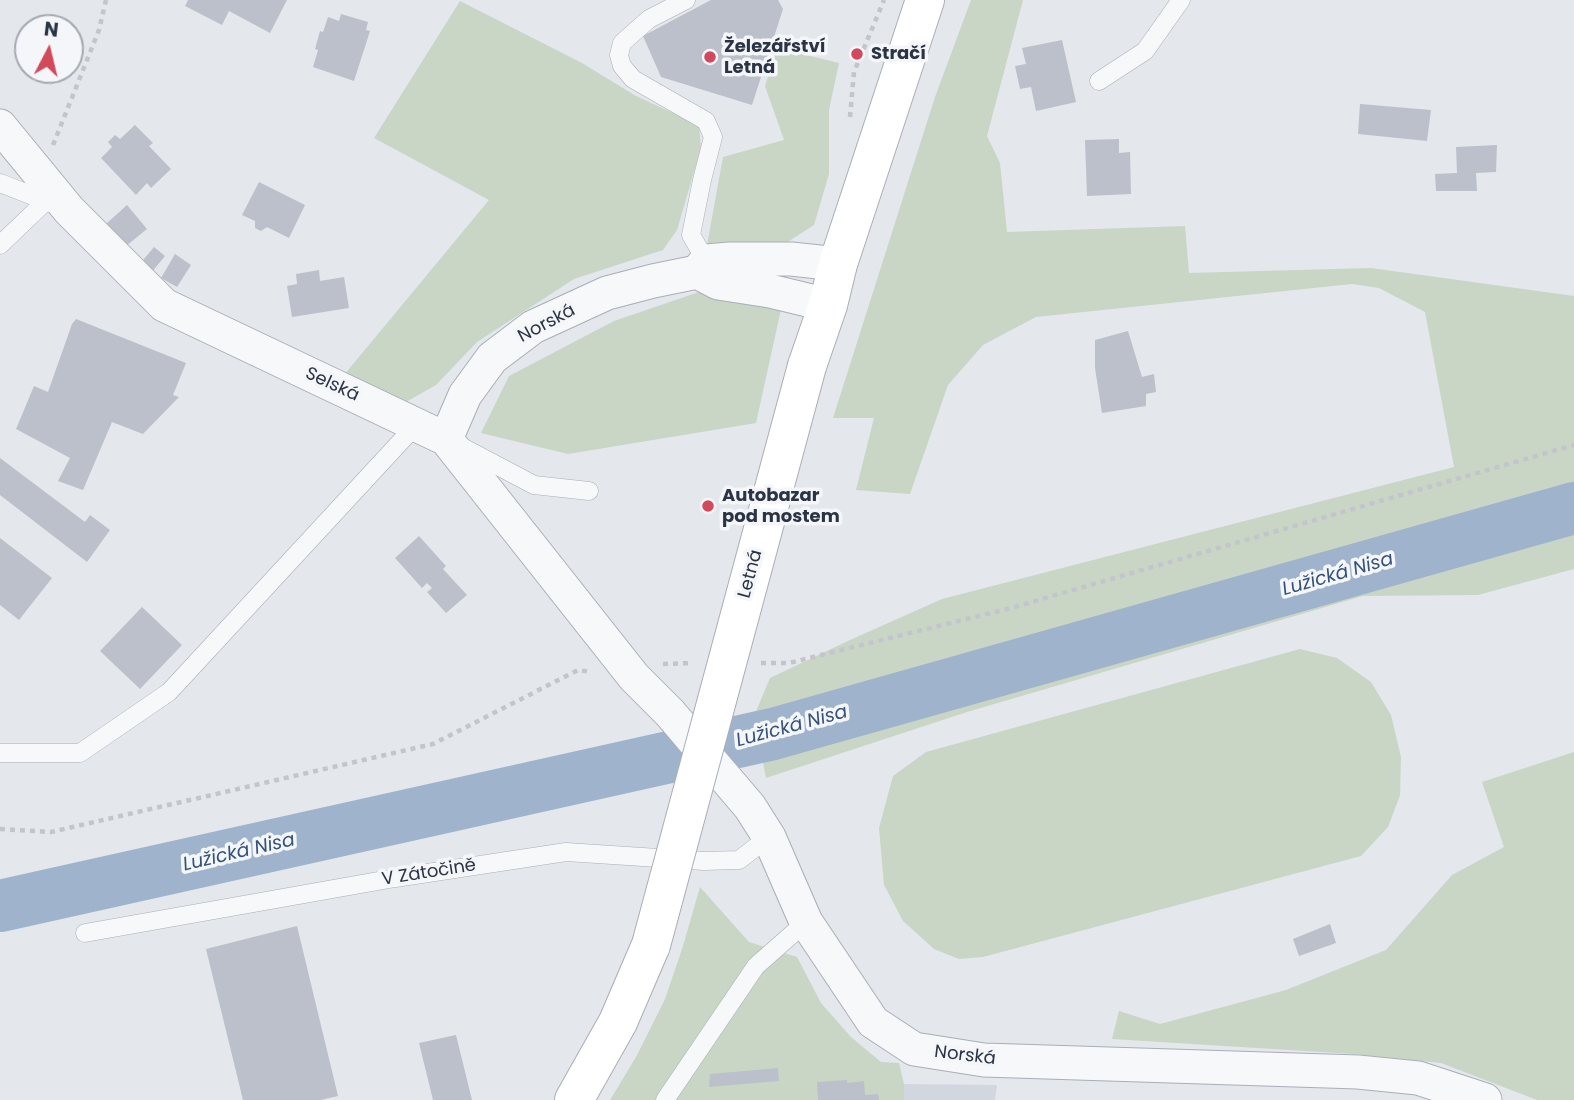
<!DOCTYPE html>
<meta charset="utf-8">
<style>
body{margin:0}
#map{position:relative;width:1574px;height:1100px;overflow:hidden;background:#e4e7ec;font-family:Poppins,sans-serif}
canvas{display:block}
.north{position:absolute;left:14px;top:14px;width:70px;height:70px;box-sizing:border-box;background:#f4f6f9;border:2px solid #a4a8b1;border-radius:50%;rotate:7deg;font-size:19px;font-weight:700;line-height:28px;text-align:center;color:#2b3445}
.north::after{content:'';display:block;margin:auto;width:24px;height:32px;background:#d1495b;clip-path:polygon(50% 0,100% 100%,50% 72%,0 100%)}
</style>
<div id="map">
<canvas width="1574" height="1100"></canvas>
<div class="north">N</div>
</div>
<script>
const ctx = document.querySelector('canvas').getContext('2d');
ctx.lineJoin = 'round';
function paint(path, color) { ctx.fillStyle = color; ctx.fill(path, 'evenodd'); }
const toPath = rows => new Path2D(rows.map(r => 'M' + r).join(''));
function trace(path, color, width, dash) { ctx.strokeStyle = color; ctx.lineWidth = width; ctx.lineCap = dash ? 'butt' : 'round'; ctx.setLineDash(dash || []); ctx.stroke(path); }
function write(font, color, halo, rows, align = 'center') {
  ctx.font = font + ' Poppins,sans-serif'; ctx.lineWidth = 7; ctx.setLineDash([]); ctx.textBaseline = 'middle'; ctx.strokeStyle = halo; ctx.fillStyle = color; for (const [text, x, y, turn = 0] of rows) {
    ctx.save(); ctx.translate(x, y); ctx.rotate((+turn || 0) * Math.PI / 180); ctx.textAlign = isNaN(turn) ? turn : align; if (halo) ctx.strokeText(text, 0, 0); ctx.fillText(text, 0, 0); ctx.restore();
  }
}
const built = toPath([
 [904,1084,997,1085,995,1100,903,1100]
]);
const green = toPath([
 [971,0,1023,0,987,136,1000,163,1007,232,1185,226,1189,273,1371,268,1574,296,1574,569,1478,595,1363,596,967,712,766,778,754,716,770,678,850,640,942,599,1454,467,1425,312,1379,288,1352,284,1036,317,983,345,948,385,910,494,856,490,874,418,833,418,935,97],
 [460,1,582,63,636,96,699,125,701,148,677,230,663,250,574,279,477,342,436,385,406,402,344,375,489,200,374,138],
 [777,48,839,63,829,110,829,174,814,225,786,243,707,245,723,157,784,140,765,86],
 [699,292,782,305,756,423,568,454,481,433,509,376,614,321],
 [1300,649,1337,658,1371,682,1391,715,1401,757,1400,795,1388,827,1361,856,983,957,959,959,934,949,903,921,884,885,879,828,893,776,926,752],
 [1574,752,1574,1100,1537,1100,1441,1063,1353,1054,1112,1039,1119,1011,1160,1024,1286,990,1386,950,1452,875,1504,847,1482,782],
 [700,887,749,942,797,957,821,1003,851,1037,881,1062,899,1063,904,1084,904,1100,610,1100,636,1057,665,999,683,946]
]);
const river = toPath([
 [0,906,773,734,1574,508]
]);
const building = toPath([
 [188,0,287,0,270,33,229,11,222,25,185,6],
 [711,0,778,0,783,9,752,105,661,77,643,36],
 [341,14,368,22,366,30,370,31,354,81,313,67,318,50,315,49,320,31,323,32,328,17,339,21],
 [1062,40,1076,102,1036,111,1031,87,1020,89,1015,66,1026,64,1022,48],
 [1360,104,1431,110,1427,141,1358,134],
 [135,125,153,143,149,146,171,169,151,188,147,183,136,195,101,158,112,147,108,142,115,135,120,139],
 [1119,139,1119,153,1130,152,1131,194,1087,196,1085,140],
 [1497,145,1496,172,1476,173,1477,191,1436,191,1435,174,1457,173,1456,147],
 [259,182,305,205,289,238,267,227,261,231,255,228,255,221,242,215],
 [127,205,147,229,126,246,106,224],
 [154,247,165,256,151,273,139,265],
 [175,254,191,265,177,287,161,278],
 [319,270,320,281,344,277,349,308,292,317,287,286,297,284,296,274],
 [76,319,186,363,173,395,179,397,143,434,112,422,83,490,58,481,70,458,16,429,34,386,48,392,72,324],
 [1128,331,1142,377,1154,374,1156,392,1146,394,1146,406,1102,413,1095,368,1095,340],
 [0,458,85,522,90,515,110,530,87,562,0,495],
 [419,536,446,566,443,569,467,595,446,613,427,592,432,588,427,583,422,588,395,558],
 [0,538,52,578,19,620,0,605],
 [142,607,182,645,140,689,100,651],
 [1330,924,1336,943,1299,956,1293,939],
 [297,926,338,1096,321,1100,243,1100,206,949],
 [456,1035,472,1100,433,1100,419,1043],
 [778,1068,779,1081,709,1087,710,1074],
 [847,1080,847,1083,864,1081,865,1095,878,1094,879,1100,818,1100,817,1082]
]);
const path = toPath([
 [850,117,854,72,884,0],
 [53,145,99,30,106,0],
 [761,663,789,663,1011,608,1574,445],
 [663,664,693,663],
 [0,829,51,832,433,744,578,670,591,672]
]);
const lane = toPath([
 [686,0,649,19,622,43,619,55,622,66,633,79,706,121,713,137,702,180,691,235,706,261],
 [1099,81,1145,51,1181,0],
 [0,183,59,206],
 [0,245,46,201],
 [462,447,534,485,589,491],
 [0,753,80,753,169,692,416,425],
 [85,933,395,878,566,852,704,861,739,860,769,837],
 [665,1100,756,966,806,922]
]);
const street = toPath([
 [0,126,69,210,164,305,446,439,634,677,670,713,750,807,769,837,806,922,873,1022,914,1049,984,1060,1358,1072,1418,1078,1485,1100],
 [697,272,706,261,730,259,791,259,838,264],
 [446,439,465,395,492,358,533,327,607,293,653,281,697,272,718,283,770,291,828,305]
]);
const secondary = toPath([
 [807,366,828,305,838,264,925,0],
 [574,1100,618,1022,651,945]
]);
const secondaryBridge = toPath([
 [651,945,807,366]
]);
const markers = [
 [857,54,7,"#d1495b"],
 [710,57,7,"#d1495b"],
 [708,506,7,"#d1495b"]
];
const poiNames = [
 ["Železářství",724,47],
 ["Letná",724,68],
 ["Stračí",871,54],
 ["Autobazar",722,496],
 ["pod mostem",722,517]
];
const streetNames = [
 ["Norská",547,324,-28],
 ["Selská",332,385,25],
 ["Letná",751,574,-75],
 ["V Zátočině",429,873,-9],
 ["Norská",965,1056,7]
];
const waterNames = [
 ["Lužická Nisa",1338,575,-16],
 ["Lužická Nisa",792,727,-15],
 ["Lužická Nisa",239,853,-13]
];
paint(built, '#d2d6de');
paint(green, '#c9d6c5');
trace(river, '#9fb4cc', 52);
paint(building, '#bbc0ca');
trace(lane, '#a9aeb7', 19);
trace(street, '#a9aeb7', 35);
trace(secondary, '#a9aeb7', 40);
trace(path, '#c2c5cb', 4.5, [5, 5]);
trace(lane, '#f7f8fa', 18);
trace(street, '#f7f8fa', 33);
trace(secondary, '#fff', 38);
trace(secondaryBridge, '#a9aeb7', 40, []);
trace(secondaryBridge, '#fff', 38);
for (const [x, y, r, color] of markers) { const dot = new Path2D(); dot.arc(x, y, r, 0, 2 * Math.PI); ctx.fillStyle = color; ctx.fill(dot); trace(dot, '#f4f6f9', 2.5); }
write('bold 18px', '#2b3445', '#f4f6f9', poiNames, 'left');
write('18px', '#2b3445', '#f4f6f9', streetNames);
write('italic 19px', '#34527a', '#f4f6f9', waterNames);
</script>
